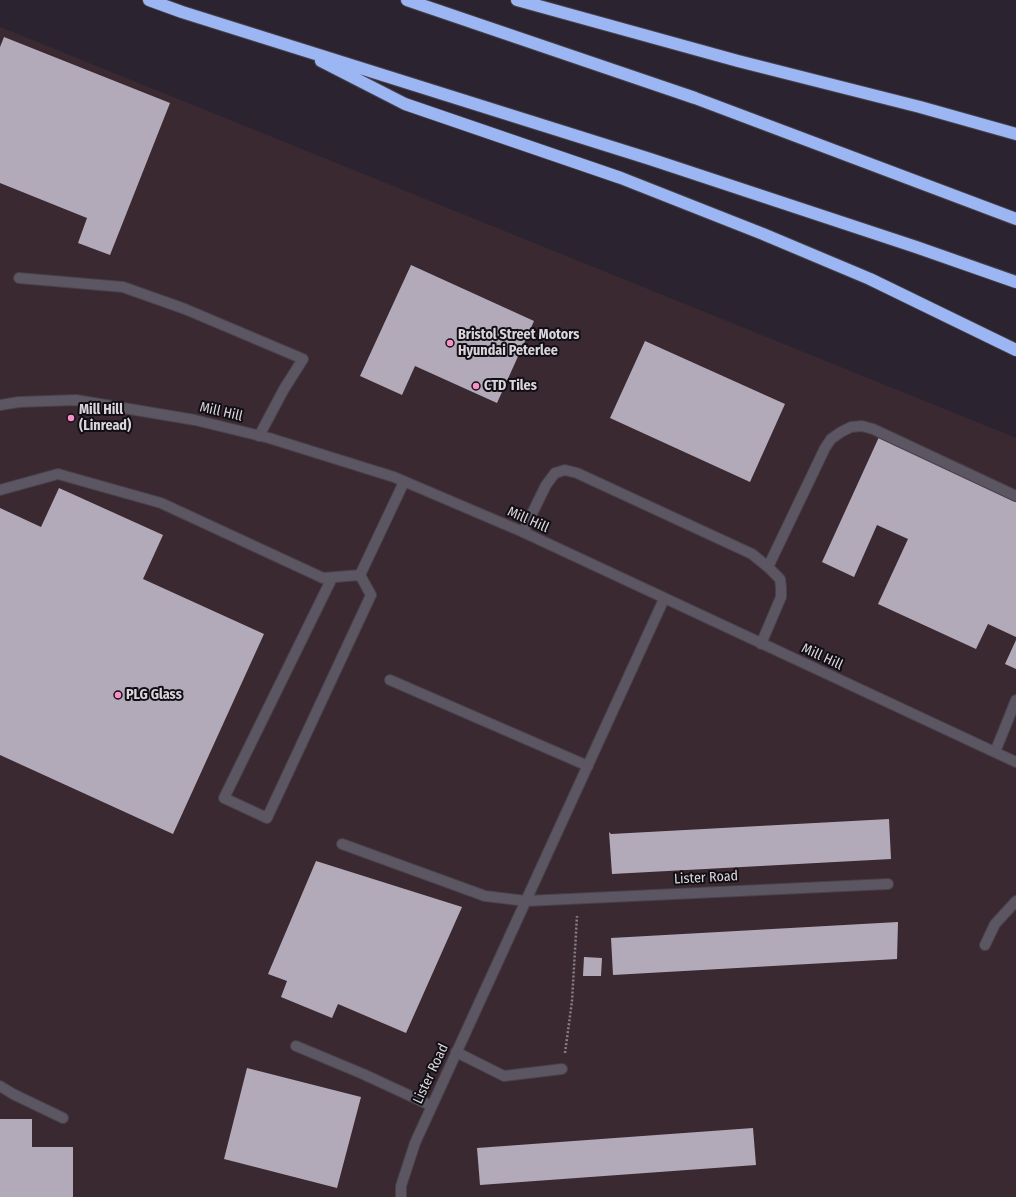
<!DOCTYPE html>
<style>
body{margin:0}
canvas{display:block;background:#2b2430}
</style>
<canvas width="1016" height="1197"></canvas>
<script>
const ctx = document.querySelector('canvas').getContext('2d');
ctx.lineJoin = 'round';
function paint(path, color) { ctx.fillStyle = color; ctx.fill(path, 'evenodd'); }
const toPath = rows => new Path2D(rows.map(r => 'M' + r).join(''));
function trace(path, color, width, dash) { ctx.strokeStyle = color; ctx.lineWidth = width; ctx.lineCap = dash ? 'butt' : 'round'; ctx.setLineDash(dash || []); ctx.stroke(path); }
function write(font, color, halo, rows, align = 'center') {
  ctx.font = font + ' "Fira Sans Condensed",sans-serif'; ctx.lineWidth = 4; ctx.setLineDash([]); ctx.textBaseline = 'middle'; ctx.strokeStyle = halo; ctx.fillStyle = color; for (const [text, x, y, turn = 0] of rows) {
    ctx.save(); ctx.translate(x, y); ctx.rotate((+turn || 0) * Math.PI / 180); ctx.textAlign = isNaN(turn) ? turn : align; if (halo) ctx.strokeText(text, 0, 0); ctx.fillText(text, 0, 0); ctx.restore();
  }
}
const industrial = toPath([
 [0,27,1016,438,1016,1197,0,1197]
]);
const building = toPath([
 [4,37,170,103,110,255,78,243,87,218,0,183,0,47],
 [411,265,534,321,497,403,415,366,402,395,360,376],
 [645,341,785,404,750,482,610,418],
 [879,437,1016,499,1016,637,988,624,976,649,878,604,908,539,877,525,854,577,822,562],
 [59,488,163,535,143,579,264,634,173,834,0,755,0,508,41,527],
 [1016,640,1016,669,1005,664],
 [889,819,891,859,612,874,609,832,611,834],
 [316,861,462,907,406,1033,338,1004,332,1018,281,997,287,981,268,974],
 [898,922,897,959,613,975,611,938],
 [584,957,602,958,601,976,583,976],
 [247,1068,361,1097,337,1188,224,1159],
 [0,1119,32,1119,32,1147,73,1147,73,1197,0,1197],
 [753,1128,756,1165,480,1185,477,1148]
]);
const path = toPath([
 [565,1053,572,1001,577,916]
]);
const lane = toPath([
 [19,278,123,287,185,309,303,359,284,389,259,436],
 [0,490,58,474,161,503,323,578,360,575,404,482],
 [523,532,546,485,555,473,565,470,577,473,752,554,768,567,780,579,781,587,781,597,761,644],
 [768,567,825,448,831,439,841,432,851,427,862,426,873,429,1016,496],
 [332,578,224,798,267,818,371,595,360,575],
 [390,680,588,766],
 [995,752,1016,700],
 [342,844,485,896,526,901,888,884],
 [985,945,995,924,1016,901],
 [296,1046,363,1074,432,1106],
 [456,1052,504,1076,562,1069],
 [0,1086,13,1094,63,1118],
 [401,1197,401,1186,415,1143,664,599]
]);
const street = toPath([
 [0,405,19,402,76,400,195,420,269,438,394,477,523,532,1016,762]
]);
const highway = toPath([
 [149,0,182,12,650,159,916,247,1016,282],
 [407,0,695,98,1016,219],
 [517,0,738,61,920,107,1016,134],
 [321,61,405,104,621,178,763,234,870,279,1016,350]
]);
const markers = [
 [450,343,4,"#f98fc9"],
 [476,386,4,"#f98fc9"],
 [71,418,4,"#f98fc9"],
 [118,695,4,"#f98fc9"]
];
const poiNames = [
 ["Bristol Street Motors",458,335],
 ["Hyundai Peterlee",458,351],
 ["CTD Tiles",484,386],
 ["Mill Hill",79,410],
 ["(Linread)",79,426],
 ["PLG Glass",126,695]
];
const streetNames = [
 ["Mill Hill",221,412,13],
 ["Mill Hill",528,520,24],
 ["Mill Hill",822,657,25],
 ["Lister Road",706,878,-3],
 ["Lister Road",431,1074,-65]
];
paint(industrial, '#3b2931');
paint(building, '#b3aab9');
trace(lane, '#47414b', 12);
trace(street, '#47414b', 12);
trace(highway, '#47414b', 14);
trace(path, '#857f89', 2.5, [2, 2]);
trace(lane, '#5c5562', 10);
trace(street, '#5c5562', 10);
trace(highway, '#9bb6f3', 12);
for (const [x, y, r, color] of markers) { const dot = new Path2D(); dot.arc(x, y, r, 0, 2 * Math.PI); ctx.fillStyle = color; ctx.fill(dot); trace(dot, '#120f14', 1.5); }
write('bold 14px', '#dad5dd', '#120f14', poiNames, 'left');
write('14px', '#dad5dd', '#120f14', streetNames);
</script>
